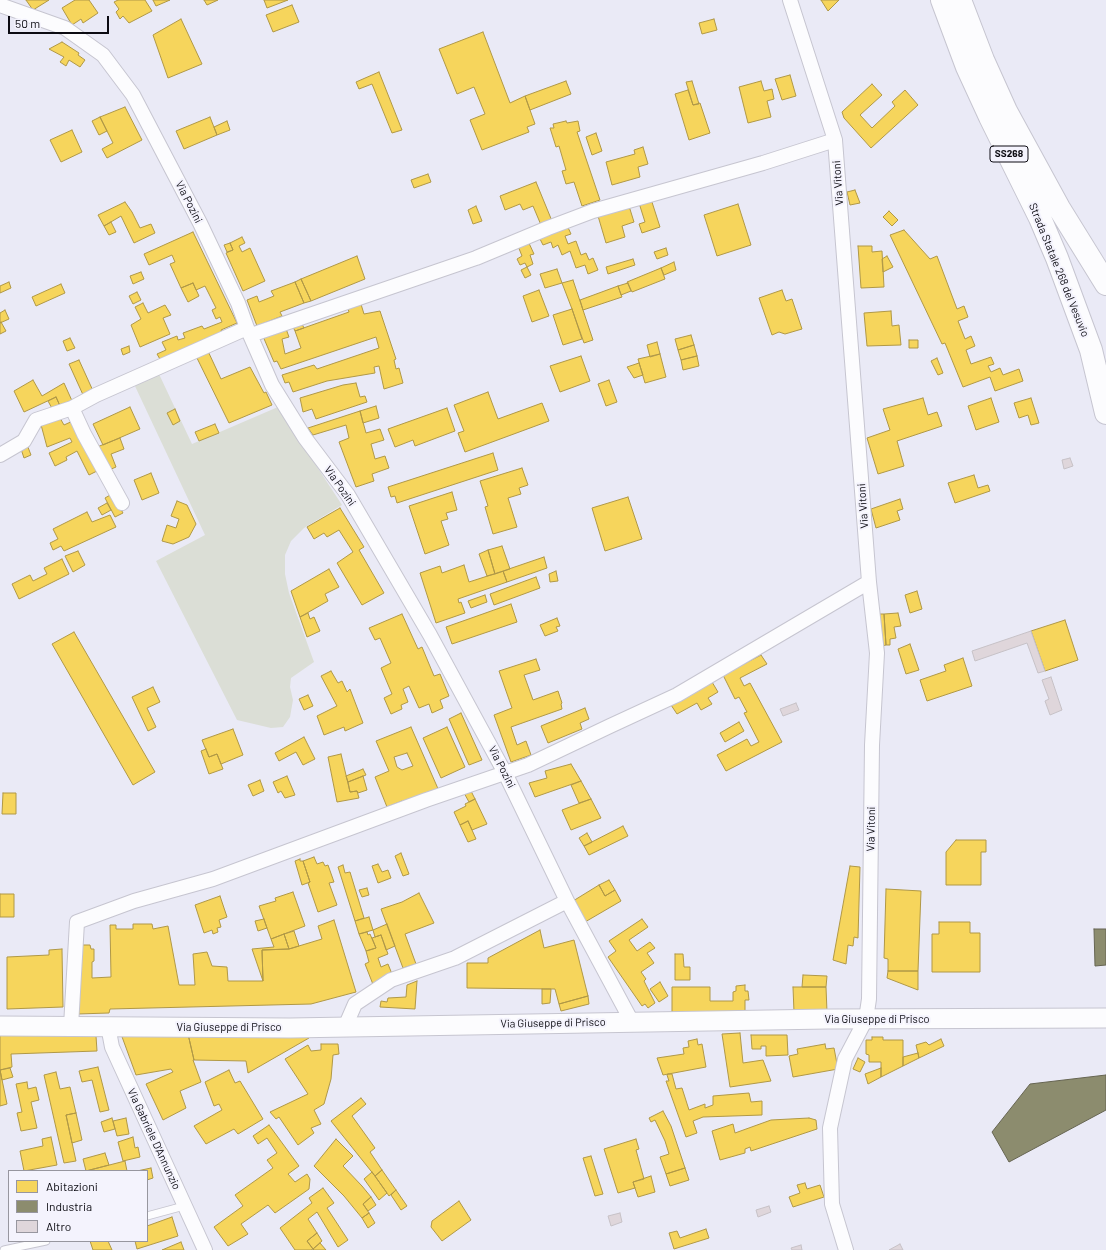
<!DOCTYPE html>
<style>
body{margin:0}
#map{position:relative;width:1106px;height:1250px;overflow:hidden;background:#eaeaf6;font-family:Barlow,sans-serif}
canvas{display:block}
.legend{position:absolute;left:8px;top:1170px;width:140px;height:72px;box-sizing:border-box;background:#f4f3fd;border:1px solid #97969f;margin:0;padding:5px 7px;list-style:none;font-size:12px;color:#0c0b12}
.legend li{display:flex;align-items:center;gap:8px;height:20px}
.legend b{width:20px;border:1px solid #97969f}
.scale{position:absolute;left:8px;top:16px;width:101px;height:18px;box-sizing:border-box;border:2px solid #0c0b12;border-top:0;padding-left:5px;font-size:12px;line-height:14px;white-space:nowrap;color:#0c0b12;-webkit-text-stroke:3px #f4f3fd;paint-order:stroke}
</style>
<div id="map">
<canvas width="1106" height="1250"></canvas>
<ul class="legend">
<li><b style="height:11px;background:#f6d55c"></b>Abitazioni</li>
<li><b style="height:11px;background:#8c8c6e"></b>Industria</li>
<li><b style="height:11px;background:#dfd6db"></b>Altro</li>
</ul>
<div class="scale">50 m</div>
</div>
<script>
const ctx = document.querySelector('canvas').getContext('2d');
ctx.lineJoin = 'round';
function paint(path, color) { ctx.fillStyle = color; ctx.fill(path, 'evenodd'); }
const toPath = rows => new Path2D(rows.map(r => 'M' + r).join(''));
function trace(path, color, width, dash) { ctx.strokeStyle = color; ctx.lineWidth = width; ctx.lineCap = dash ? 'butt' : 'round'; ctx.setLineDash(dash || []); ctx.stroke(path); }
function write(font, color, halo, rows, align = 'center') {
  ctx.font = font + ' Barlow,sans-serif'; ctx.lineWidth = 4; ctx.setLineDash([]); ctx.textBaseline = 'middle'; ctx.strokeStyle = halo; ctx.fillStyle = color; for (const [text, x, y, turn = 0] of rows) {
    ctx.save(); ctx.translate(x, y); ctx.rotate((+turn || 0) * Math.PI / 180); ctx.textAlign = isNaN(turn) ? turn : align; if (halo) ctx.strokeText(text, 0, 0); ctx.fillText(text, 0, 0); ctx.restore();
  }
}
const green = toPath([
 [158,372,192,444,278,407,342,505,304,528,291,541,285,555,285,574,289,593,314,662,291,678,290,687,293,700,290,717,283,727,271,728,237,720,156,561,205,535,134,384]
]);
const homes = toPath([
 [26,0,49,0,33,10,26,0],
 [75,0,89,0,98,13,83,23,81,19,72,25,62,8,75,0],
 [118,0,145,0,152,11,129,23,123,16,120,19,116,12,119,9,114,2,118,0],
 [153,0,170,0,156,6,153,0],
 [204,0,218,0,207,5,204,0],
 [264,0,288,0,267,8,264,0],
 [821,0,839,0,828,11,821,0],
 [292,5,299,22,273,32,266,15,292,5],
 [181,19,202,64,168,78,153,35,181,19],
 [714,19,717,30,702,34,699,23,714,19],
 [483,32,510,103,525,96,535,124,527,127,529,132,482,150,470,120,485,114,474,87,457,94,439,49,483,32],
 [62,42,79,53,78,55,85,60,80,67,69,60,66,66,60,62,64,57,49,49,62,42],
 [379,72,402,130,392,133,372,84,359,89,356,82,379,72],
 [790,75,796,96,782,100,775,79,790,75],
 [566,81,571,94,530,110,525,96,566,81],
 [692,81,699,104,693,105,686,82,692,81],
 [761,81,764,91,772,89,774,99,767,101,771,117,748,123,739,87,761,81],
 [872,84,882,95,860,115,872,128,895,106,892,102,905,90,918,105,871,148,844,118,842,112,872,84],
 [688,90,693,105,700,103,710,133,689,140,675,94,688,90],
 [125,107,142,140,107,158,102,149,113,143,100,117,125,107],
 [100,117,107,131,99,135,92,121,100,117],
 [210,117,217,135,184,149,176,131,210,117],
 [227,121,230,130,217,135,214,127,227,121],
 [566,121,567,123,578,121,580,131,577,132,600,200,582,206,574,182,566,184,562,171,566,170,559,146,556,147,550,128,554,128,553,124,566,121],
 [72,130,82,152,61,162,50,140,72,130],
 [596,133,602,151,592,155,586,137,596,133],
 [643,147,648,164,638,167,640,177,612,185,606,162,635,154,634,150,643,147],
 [428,174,431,182,414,188,411,180,428,174],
 [536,182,552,221,541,225,533,206,523,210,520,204,505,210,500,196,536,182],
 [855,190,860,203,850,205,847,192,855,190],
 [651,199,660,227,642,233,639,224,645,222,639,203,651,199],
 [125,202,132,212,140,228,151,224,155,233,134,243,121,216,104,226,98,215,125,202],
 [738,204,751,245,717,256,704,215,738,204],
 [476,206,482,221,473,224,468,210,476,206],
 [629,206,634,222,622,226,625,237,606,243,598,216,629,206],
 [889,211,898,220,892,226,883,217,889,211],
 [111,222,116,232,109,235,104,226,111,222],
 [566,223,571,234,565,236,568,244,576,241,581,255,586,253,589,260,593,258,598,270,588,274,585,265,576,268,570,251,562,255,558,245,553,248,551,242,543,245,538,235,566,223],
 [904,230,930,259,937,256,957,309,964,306,968,317,958,321,965,339,971,336,975,346,966,350,971,364,991,357,994,364,988,366,991,372,1000,368,1003,375,1019,369,1023,381,995,391,990,377,963,387,945,343,942,344,890,235,904,230],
 [193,232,237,323,221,330,223,334,161,361,157,354,166,350,162,342,177,336,178,340,185,338,183,333,202,326,204,329,222,322,220,317,216,319,212,310,216,308,205,286,196,290,193,283,181,288,170,264,175,262,172,255,149,265,144,254,193,232],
 [242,237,245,243,239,246,242,252,250,248,265,281,243,291,226,253,233,250,230,243,242,237],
 [528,241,534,254,530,255,533,264,527,267,525,263,520,265,517,259,522,256,518,246,528,241],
 [230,243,233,250,227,252,224,245,230,243],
 [858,246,872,246,872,252,882,251,884,287,861,288,858,246],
 [666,248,668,255,657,259,654,252,666,248],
 [357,256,365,279,311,301,301,279,357,256],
 [887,256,893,267,883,272,882,259,887,256],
 [633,259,635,265,608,274,606,267,633,259],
 [674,262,676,270,664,275,661,268,674,262],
 [527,267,531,275,525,278,521,270,527,267],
 [661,268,665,279,632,292,627,282,661,268],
 [557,269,562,283,545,288,540,274,557,269],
 [141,272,144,279,133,284,130,276,141,272],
 [301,279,311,301,304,303,295,282,301,279],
 [573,280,593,340,584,343,572,309,562,283,573,280],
 [9,282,11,288,0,293,0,286,9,282],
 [295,282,304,303,280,312,282,316,257,326,247,300,257,296,259,302,274,296,271,291,295,282],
 [193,283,199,296,188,302,181,288,193,283],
 [628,283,631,291,621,295,618,286,628,283],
 [61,284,65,293,36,306,32,297,61,284],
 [618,286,622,297,583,310,580,300,618,286],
 [539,290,549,316,532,322,523,296,539,290],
 [782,290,786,301,792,299,802,329,785,334,779,332,772,335,759,298,782,290],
 [137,292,141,300,133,304,129,296,137,292],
 [360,301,364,314,380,311,396,359,394,360,396,369,399,368,403,383,384,389,379,366,374,367,375,373,327,381,293,392,289,382,285,383,282,375,314,365,317,369,379,348,376,337,281,369,277,361,274,362,262,334,285,326,289,337,282,339,285,354,301,348,295,331,349,312,347,306,360,301],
 [143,303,148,313,165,305,171,315,163,318,170,334,140,347,131,325,141,319,135,307,143,303],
 [572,309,582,339,563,345,553,315,572,309],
 [5,310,9,319,0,323,0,313,5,310],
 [891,311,892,326,899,325,901,345,867,346,864,313,891,311],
 [300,320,304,328,295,331,291,323,300,320],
 [1,322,6,331,0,334,0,323,1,322],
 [691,335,694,345,678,350,675,339,691,335],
 [70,338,75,348,67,351,63,341,70,338],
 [909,340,918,340,918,348,909,348,909,340],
 [657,342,660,354,650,357,647,345,657,342],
 [694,345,697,356,681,360,678,350,694,345],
 [129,346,130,352,123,355,121,349,129,346],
 [207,349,221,379,250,367,264,393,266,392,272,405,229,423,195,354,207,349],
 [660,354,666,377,645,383,638,359,660,354],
 [581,356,590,381,560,392,550,366,581,356],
 [697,356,699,366,683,370,681,360,697,356],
 [937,358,943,373,938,375,931,361,937,358],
 [79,360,94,393,84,397,69,364,79,360],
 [639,363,643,375,634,378,627,367,639,363],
 [33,380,42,396,64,383,73,403,61,408,56,397,24,412,14,391,33,380],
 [609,380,617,402,606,406,598,384,609,380],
 [356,383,360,397,365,396,367,402,316,419,312,409,303,412,300,398,343,385,356,383],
 [488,392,498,419,542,403,549,421,465,452,458,433,464,431,454,405,488,392],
 [56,397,61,408,54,412,48,401,56,397],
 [923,398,928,415,937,412,942,426,897,441,904,466,878,474,867,438,890,430,883,409,923,398],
 [991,398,999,422,976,430,968,406,991,398],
 [1031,398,1039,423,1031,425,1028,415,1019,418,1014,403,1031,398],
 [376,406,379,418,363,423,360,411,376,406],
 [130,407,140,429,103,445,93,424,130,407],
 [447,408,455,431,415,446,413,440,395,447,388,429,447,408],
 [175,409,180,421,173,425,167,413,175,409],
 [360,411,366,433,380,429,384,440,371,444,375,459,385,456,389,468,372,474,374,481,356,487,339,442,349,438,346,425,313,435,308,428,360,411],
 [60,418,64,425,75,420,99,470,89,475,77,451,66,457,67,460,55,466,49,453,72,442,70,438,47,447,40,421,60,418],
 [215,424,219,433,199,441,195,432,215,424],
 [120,438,124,449,111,454,116,467,109,470,97,447,120,438],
 [26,442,31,455,24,458,20,446,26,442],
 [493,453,498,470,397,503,395,496,391,497,388,487,493,453],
 [522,468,528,485,519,488,521,494,508,498,517,527,493,534,485,507,488,506,480,481,522,468],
 [151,473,159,493,142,500,134,480,151,473],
 [974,475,978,488,988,485,990,491,955,503,948,483,974,475],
 [452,492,457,510,446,513,448,519,441,521,449,545,425,554,409,506,452,492],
 [112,494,123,513,115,517,105,498,112,494],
 [628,497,642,539,605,551,592,508,628,497],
 [900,499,903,509,897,511,900,520,876,528,871,509,900,499],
 [177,501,187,505,196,524,189,537,173,544,162,541,167,525,176,528,179,519,171,516,177,501],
 [107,503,111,510,102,515,98,508,107,503],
 [340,508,364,547,359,550,384,593,362,605,337,563,353,552,339,530,327,537,324,533,314,539,307,527,340,508],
 [87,512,92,522,110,515,116,527,64,551,61,546,53,550,50,543,58,539,53,529,87,512],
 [502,546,510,569,495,574,488,550,502,546],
 [488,550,495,574,487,576,479,554,488,550],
 [78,551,85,565,73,572,65,556,78,551],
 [544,557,547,568,507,582,503,571,544,557],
 [62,559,69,574,19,599,12,584,30,575,33,581,47,574,44,568,62,559],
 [464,565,469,582,503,571,507,582,458,599,459,603,461,602,465,613,436,623,420,573,440,566,442,573,464,565],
 [329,569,339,587,325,594,328,601,300,617,291,591,329,569],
 [556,571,558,581,550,582,549,574,556,571],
 [536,577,540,588,494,605,490,594,536,577],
 [917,591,922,609,910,613,905,595,917,591],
 [485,595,487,602,471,608,468,601,485,595],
 [511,604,517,622,452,644,446,627,511,604],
 [308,613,310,619,314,617,320,631,307,637,300,617,308,613],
 [898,613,901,626,894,627,896,638,890,639,890,645,886,645,884,614,898,613],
 [402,614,418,649,422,647,434,676,440,674,449,696,440,700,443,708,432,713,429,704,419,708,409,686,403,689,408,702,401,705,402,709,391,714,384,698,392,694,381,668,391,663,380,638,375,640,369,628,402,614],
 [879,614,884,614,886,645,882,646,879,614],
 [557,618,560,626,556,627,558,631,545,636,540,625,557,618],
 [1065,620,1078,660,1045,671,1031,631,1065,620],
 [74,632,155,772,133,785,52,644,74,632],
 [910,644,919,670,906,674,898,649,910,644],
 [761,655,767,664,740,678,744,686,750,683,782,742,726,771,717,755,747,739,751,746,759,742,744,713,747,712,739,697,735,699,723,675,761,655],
 [963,658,972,686,927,701,920,680,946,671,944,665,963,658],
 [536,659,540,670,524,675,533,700,558,691,562,703,561,704,562,709,511,727,517,745,526,741,531,755,511,762,494,715,512,708,499,671,536,659],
 [331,671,338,683,342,681,347,692,350,689,363,723,345,731,344,727,324,735,317,716,337,706,321,676,331,671],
 [712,682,718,692,708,698,712,704,701,710,697,703,677,714,671,705,712,682],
 [153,687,160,702,147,708,156,727,148,731,132,697,153,687],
 [308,695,313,706,304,710,299,699,308,695],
 [585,708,589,719,580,723,582,729,548,743,541,726,585,708],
 [461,713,482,760,469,765,449,719,461,713],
 [739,722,744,731,725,742,720,733,739,722],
 [411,727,439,791,404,804,402,801,387,807,375,777,389,771,376,741,411,727],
 [407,753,413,766,402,770,397,767,394,757,407,753],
 [447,727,465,767,441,778,423,738,447,727],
 [233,729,243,755,221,764,217,754,209,757,202,740,233,729],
 [304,737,315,759,303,765,296,752,279,761,275,753,304,737],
 [206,749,209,757,217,754,223,769,209,774,201,751,206,749],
 [341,754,350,792,357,791,359,798,337,802,328,757,341,754],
 [571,764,581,781,535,797,529,783,547,778,545,771,571,764],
 [363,769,366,775,348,782,346,776,363,769],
 [287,776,295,795,285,798,281,791,278,793,273,782,287,776],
 [363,776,367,790,358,793,357,791,350,792,348,782,363,776],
 [260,780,264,791,253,796,248,785,260,780],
 [581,781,591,799,579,803,571,785,581,781],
 [470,789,475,799,469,802,463,791,470,789],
 [3,793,16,793,16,814,2,814,3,793],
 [475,799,487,824,472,830,468,821,460,825,454,812,466,806,465,804,475,799],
 [591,799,601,818,571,830,562,810,591,799],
 [468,821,476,839,468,842,460,825,468,821],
 [623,826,628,836,589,855,584,846,623,826],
 [587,833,592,842,584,846,579,838,587,833],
 [956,840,986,840,986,852,981,852,981,885,946,885,946,852,956,840],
 [401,853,409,874,403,876,395,856,401,853],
 [314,857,317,864,323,862,325,866,328,865,334,882,329,883,337,905,318,912,308,883,310,882,303,861,314,857],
 [300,859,300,861,303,861,310,882,302,885,295,861,300,859],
 [378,864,382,872,388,870,391,878,378,883,372,866,378,864],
 [343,865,345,873,350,872,364,918,355,921,338,867,343,865],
 [850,866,860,867,858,938,854,937,853,946,848,945,846,964,833,960,850,866],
 [609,880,615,890,605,896,599,885,609,880],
 [599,885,605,896,615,890,621,901,585,922,573,901,599,885],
 [367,888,369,895,362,897,359,890,367,888],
 [886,889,921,891,918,971,888,971,888,959,884,958,886,889],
 [293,892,305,926,271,939,259,906,276,901,275,898,293,892],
 [419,893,434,923,405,934,416,964,403,968,381,909,402,902,419,893],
 [0,894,14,894,14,917,0,917,0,894],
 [220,896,227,917,219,920,221,927,217,928,218,932,213,934,212,930,204,933,195,905,220,896],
 [369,917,373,930,359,934,355,921,369,917],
 [264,919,267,928,258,931,255,921,264,919],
 [642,919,648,927,629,940,637,951,650,942,655,948,647,953,654,963,641,972,646,979,644,981,655,1003,648,1008,645,1004,642,1006,608,957,616,951,609,941,642,919],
 [334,920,356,992,311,1004,110,1009,109,1013,77,1014,78,945,90,945,91,949,94,949,94,961,92,962,92,978,111,977,110,925,116,925,116,929,133,929,133,924,152,924,153,929,168,926,179,985,195,985,193,954,207,952,212,966,227,967,228,981,263,981,262,950,289,949,322,939,318,926,334,920],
 [939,922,970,922,970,933,980,933,980,972,932,972,932,934,939,934,939,922],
 [387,924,395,946,386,950,381,935,375,937,373,930,387,924],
 [540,930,544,948,574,940,588,996,559,1004,555,989,467,988,467,963,488,963,488,958,540,930],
 [294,931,299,946,289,949,284,934,294,931],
 [367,932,368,935,370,934,376,948,366,951,359,934,367,932],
 [284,934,289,949,262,950,263,981,252,949,274,947,271,939,284,934],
 [381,935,388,954,378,958,381,967,388,964,394,979,374,987,365,964,369,962,366,951,376,948,372,938,381,935],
 [62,949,63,1007,7,1009,7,957,49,955,49,950,62,949],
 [675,954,683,954,684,967,690,967,690,980,675,980,675,954],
 [888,971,918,971,918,990,887,978,888,971],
 [803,975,827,976,826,987,802,987,803,975],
 [417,981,415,1009,380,1007,381,1001,387,1002,388,998,406,997,407,985,417,981],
 [660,982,668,996,659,1002,650,989,660,982],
 [745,985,745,991,748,991,749,1000,745,1000,745,1012,672,1014,672,987,710,987,710,1001,733,1001,733,992,736,991,736,986,745,985],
 [793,987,826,987,827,1012,794,1012,793,987],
 [542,989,551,989,550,1003,542,1004,542,989],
 [588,996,589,1004,561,1011,559,1004,588,996],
 [306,1033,309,1038,248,1073,246,1061,194,1060,188,1034,306,1033],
 [740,1033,743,1063,763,1060,771,1081,730,1087,722,1034,740,1033],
 [0,1034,96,1036,97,1051,11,1054,12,1067,0,1070,7,1104,0,1106,0,1034],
 [121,1034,188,1034,194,1060,193,1060,201,1082,180,1091,186,1108,163,1120,146,1084,173,1072,171,1069,136,1075,121,1034],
 [751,1035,787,1035,788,1055,766,1056,766,1046,761,1046,761,1049,752,1049,751,1035],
 [872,1037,883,1037,883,1040,903,1040,903,1066,881,1077,881,1062,869,1062,869,1055,866,1054,866,1040,872,1040,872,1037],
 [697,1039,698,1045,702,1044,706,1067,663,1075,657,1058,684,1054,683,1048,689,1047,688,1041,697,1039],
 [941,1039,944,1046,919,1058,916,1045,926,1042,929,1045,941,1039],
 [321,1044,338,1044,339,1054,333,1055,331,1079,324,1104,314,1110,321,1124,311,1128,314,1133,298,1145,279,1117,276,1119,270,1112,308,1094,285,1059,308,1045,311,1051,321,1050,321,1044],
 [825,1044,826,1049,834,1048,838,1069,793,1077,789,1056,798,1054,797,1049,825,1044],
 [918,1053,919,1058,903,1066,903,1057,918,1053],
 [858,1058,865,1062,860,1072,853,1069,858,1058],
 [98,1067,109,1110,100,1112,92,1080,82,1082,79,1071,98,1067],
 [10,1068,13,1077,2,1080,0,1070,10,1068],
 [881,1068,881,1077,868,1084,865,1074,881,1068],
 [229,1070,235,1083,240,1081,263,1119,238,1134,234,1129,206,1144,194,1126,222,1110,219,1104,214,1106,205,1082,229,1070],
 [56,1072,60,1089,70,1087,76,1113,66,1115,76,1161,64,1163,44,1075,56,1072],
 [668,1074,672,1074,676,1089,682,1088,689,1110,705,1104,705,1108,713,1105,713,1096,749,1093,751,1102,762,1101,762,1115,703,1117,693,1121,697,1133,686,1137,666,1081,669,1081,667,1075,668,1074],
 [27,1082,28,1089,36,1087,39,1100,31,1102,37,1128,21,1131,17,1113,22,1112,16,1084,27,1082],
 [361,1098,366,1104,352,1116,375,1148,370,1152,382,1170,375,1176,331,1121,361,1098],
 [663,1111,671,1126,685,1168,666,1174,660,1157,669,1154,665,1141,655,1120,651,1122,649,1118,663,1111],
 [76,1113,82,1140,72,1143,66,1115,76,1113],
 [112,1118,115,1129,104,1132,101,1122,112,1118],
 [126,1118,129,1134,117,1136,113,1121,126,1118],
 [809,1118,816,1120,817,1129,751,1151,750,1147,745,1149,745,1153,720,1160,712,1131,733,1124,735,1133,771,1120,809,1118],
 [269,1125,299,1166,288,1174,295,1182,307,1174,310,1179,309,1189,275,1213,268,1205,241,1224,248,1234,228,1246,214,1227,243,1206,235,1195,273,1168,267,1160,277,1153,267,1138,258,1144,253,1136,269,1125],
 [51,1137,57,1165,24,1171,20,1151,43,1146,42,1139,51,1137],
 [133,1137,135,1148,138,1147,140,1157,123,1161,118,1142,133,1137],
 [336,1139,353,1156,343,1166,362,1186,371,1197,363,1204,369,1213,362,1218,344,1196,314,1166,336,1139],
 [636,1139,639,1149,636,1150,644,1179,633,1182,635,1188,618,1193,604,1149,636,1139],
 [105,1153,109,1165,86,1171,83,1159,105,1153],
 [591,1156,603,1194,595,1196,583,1158,591,1156],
 [125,1161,127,1171,86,1171,125,1161],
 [151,1168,153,1178,147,1180,147,1171,137,1171,151,1168],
 [685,1168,689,1180,670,1186,666,1174,685,1168],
 [382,1170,396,1190,389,1196,375,1176,382,1170],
 [372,1172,387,1193,379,1200,364,1179,372,1172],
 [651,1176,655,1192,638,1197,633,1182,651,1176],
 [805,1183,807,1189,820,1185,824,1197,793,1207,789,1197,800,1193,797,1185,805,1183],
 [323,1188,334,1203,327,1208,348,1240,338,1247,317,1212,308,1219,317,1233,307,1241,313,1249,311,1250,295,1250,280,1228,312,1203,309,1198,323,1188],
 [396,1190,407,1206,401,1210,391,1195,396,1190],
 [371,1197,376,1205,368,1211,363,1204,371,1197],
 [459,1201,471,1220,442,1241,431,1227,432,1221,459,1201],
 [369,1213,375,1223,368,1228,362,1218,369,1213],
 [172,1217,178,1236,137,1249,135,1241,147,1241,147,1226,172,1217],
 [706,1229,709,1238,674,1249,669,1233,677,1231,680,1238,706,1229],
 [317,1233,322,1241,313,1249,307,1241,317,1233],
 [90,1241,108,1241,112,1250,93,1250,90,1241],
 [181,1242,184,1250,162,1250,181,1242],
 [320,1243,326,1250,314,1250,313,1249,320,1243]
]);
const industry = toPath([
 [1094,929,1106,929,1106,965,1095,966,1094,929],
 [1106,1075,1106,1110,1009,1162,992,1132,1030,1084,1106,1075]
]);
const building = toPath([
 [1070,458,1073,466,1064,469,1062,460,1070,458],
 [1031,631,1045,671,1038,673,1027,643,975,661,972,651,1031,631],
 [1051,677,1062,710,1050,715,1045,701,1049,699,1042,680,1051,677],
 [796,703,799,710,783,716,780,709,796,703],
 [769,1206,771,1212,758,1217,756,1210,769,1206],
 [620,1213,622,1222,611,1226,608,1216,620,1213],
 [900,1244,903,1250,889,1250,900,1244],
 [801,1245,802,1250,792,1250,791,1248,801,1245]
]);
const lane = toPath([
 [147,1216,184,1206],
 [4,1250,46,1241]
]);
const street = toPath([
 [790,0,835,140,869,582,877,653,872,745,869,999,866,1019,845,1059,830,1128,832,1204,846,1250],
 [0,5,65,28,103,55,133,95,200,223,238,303,247,328,272,385,305,438,348,495,430,635,505,773,567,901,632,1022],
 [251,335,476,258,548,228,593,211,763,163,835,140],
 [0,455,24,441,36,420,72,408],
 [122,503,84,434,72,408,96,395,247,328],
 [71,1026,77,922,134,901,213,879,426,800,528,765,610,726,677,695,869,582],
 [108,1026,112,1047,205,1250],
 [345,1027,355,1004,391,980,455,958,567,901]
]);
const secondary = toPath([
 [0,1026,290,1028,828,1019,1106,1018]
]);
const highway = toPath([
 [942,0,967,67,990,117,1040,218,1057,258,1091,350,1106,413],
 [960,0,983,60,1006,111,1059,208,1106,284]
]);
const shields = [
 [1009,154,38]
];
const shieldNames = [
 ["SS268",1009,154]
];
const streetNames = [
 ["Via Vitoni",838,183,-94],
 ["Via Pozini",189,202,63],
 ["Strada Statale 268 del Vesuvio",1059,270,68],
 ["Via Pozini",340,486,55],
 ["Via Vitoni",863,506,-94],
 ["Via Pozini",502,767,63],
 ["Via Vitoni",871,829,-89],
 ["Via Giuseppe di Prisco",877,1019],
 ["Via Giuseppe di Prisco",553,1023,-1],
 ["Via Giuseppe di Prisco",229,1027],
 ["Via Gabriele D'Annunzio",154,1139,65]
];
paint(green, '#dbded6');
paint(homes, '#f6d55c');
trace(homes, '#b09846', 1);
paint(industry, '#8c8c6e');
trace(industry, '#666552', 1);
paint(building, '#dfd6db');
trace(building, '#c6c1c6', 1);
trace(lane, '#c6c5d0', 9);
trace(street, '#c6c5d0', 16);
trace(secondary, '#c6c5d0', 21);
trace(highway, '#c6c5d0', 24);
trace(lane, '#fcfcfe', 7);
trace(street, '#fcfcfe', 14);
trace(secondary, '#fcfcfe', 19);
trace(highway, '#fcfcfe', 22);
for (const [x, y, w] of shields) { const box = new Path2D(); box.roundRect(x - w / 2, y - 8, w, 16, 3); ctx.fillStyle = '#f4f3fd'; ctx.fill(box); trace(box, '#0c0b12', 1); }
write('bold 10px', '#0c0b12', null, shieldNames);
write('11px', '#0c0b12', '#f4f3fd', streetNames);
</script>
